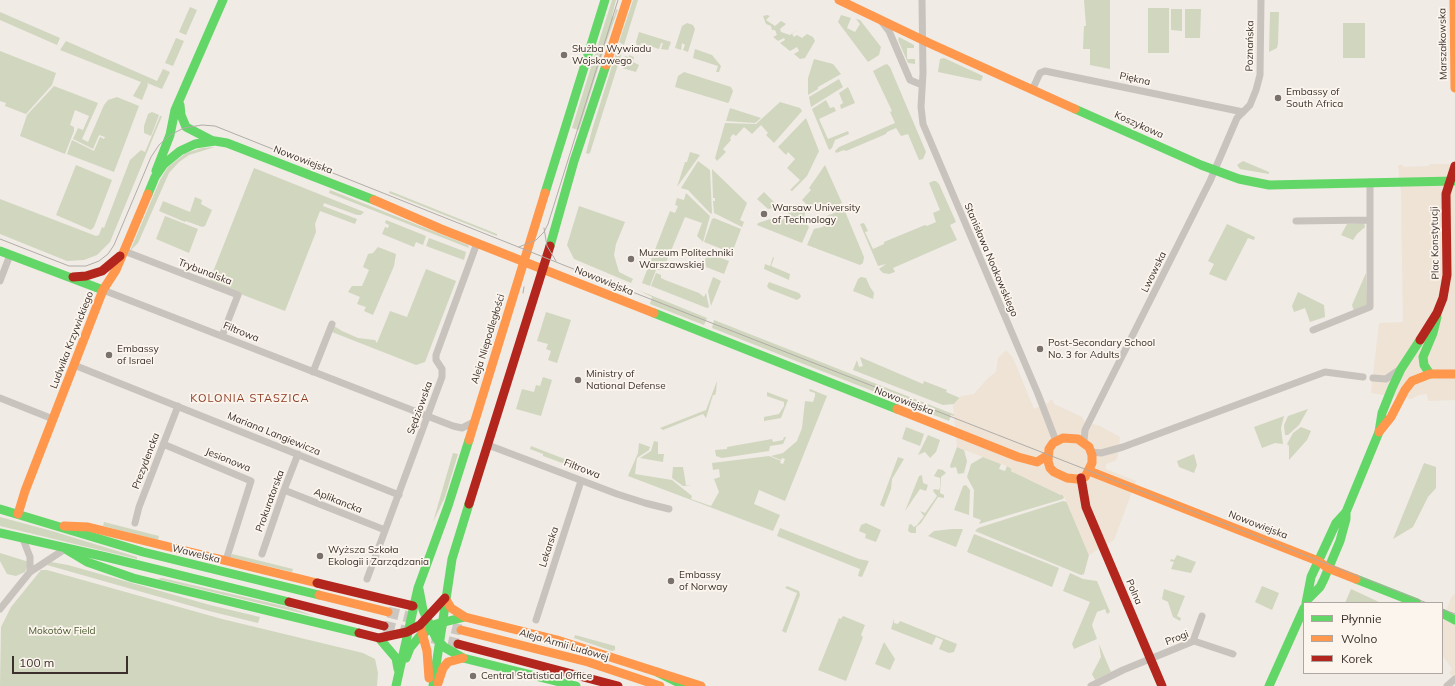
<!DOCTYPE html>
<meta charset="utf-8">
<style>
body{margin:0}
#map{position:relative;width:1455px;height:686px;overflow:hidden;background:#f0ebe5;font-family:Mulish,sans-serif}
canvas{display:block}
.legend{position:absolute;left:1303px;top:602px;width:140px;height:72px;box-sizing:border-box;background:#fbf5ee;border:1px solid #aea6a0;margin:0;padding:5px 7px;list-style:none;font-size:12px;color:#3b302b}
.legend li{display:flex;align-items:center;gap:8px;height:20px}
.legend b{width:20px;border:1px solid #aea6a0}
.scale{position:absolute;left:12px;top:656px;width:116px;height:18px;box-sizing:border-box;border:2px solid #3b302b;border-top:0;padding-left:5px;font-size:12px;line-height:14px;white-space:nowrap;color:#3b302b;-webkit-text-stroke:3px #fbf5ee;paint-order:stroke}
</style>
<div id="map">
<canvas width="1455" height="686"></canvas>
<ul class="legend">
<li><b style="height:5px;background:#63d668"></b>Płynnie</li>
<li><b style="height:5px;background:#ff974d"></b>Wolno</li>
<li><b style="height:5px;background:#b3261e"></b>Korek</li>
</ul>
<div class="scale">100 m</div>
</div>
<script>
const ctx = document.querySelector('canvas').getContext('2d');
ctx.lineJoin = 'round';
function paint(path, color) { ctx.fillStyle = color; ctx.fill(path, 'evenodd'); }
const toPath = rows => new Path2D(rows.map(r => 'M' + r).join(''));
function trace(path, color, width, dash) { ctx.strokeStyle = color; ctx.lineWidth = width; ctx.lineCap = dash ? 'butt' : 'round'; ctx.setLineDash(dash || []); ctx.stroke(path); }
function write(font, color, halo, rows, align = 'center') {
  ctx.font = font + ' Mulish,sans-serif'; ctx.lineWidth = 3.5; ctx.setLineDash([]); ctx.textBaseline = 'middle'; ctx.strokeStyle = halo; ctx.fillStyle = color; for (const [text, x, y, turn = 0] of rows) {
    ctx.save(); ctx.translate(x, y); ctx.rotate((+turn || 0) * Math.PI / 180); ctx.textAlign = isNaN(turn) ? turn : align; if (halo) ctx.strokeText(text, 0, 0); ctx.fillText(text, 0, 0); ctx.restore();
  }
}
const green = toPath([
 [612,0,616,0,612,16,614,17,616,9,618,10,607,40,579,130,572,128],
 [633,0,638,0,624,45,619,42],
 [1084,0,1110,0,1110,69,1090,65,1090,49,1083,49,1084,26,1086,26],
 [190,7,197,10,186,35,179,32],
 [1148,8,1169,8,1169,53,1148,53],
 [1171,9,1182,9,1182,31,1171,30],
 [1185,9,1201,9,1200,38,1185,38],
 [0,12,60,38,57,45,0,20],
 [1270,12,1279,12,1278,43,1277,48,1269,52],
 [767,15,770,16,766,20,775,26,781,21,786,24,780,29,781,32,790,35,798,29,792,34,794,37,797,35,802,38,807,34,813,37,815,41,805,58,800,59,794,54,799,51,797,47,790,51,780,43,785,40,784,38,778,41,773,37,777,35,775,30,772,30,771,26,766,24,763,16],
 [841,15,851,18,847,28,855,32,860,24,856,19,860,20,881,47,879,55,868,62,838,22],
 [687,23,693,25,695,29,688,52,683,50,685,45,682,43,681,50,675,48,682,26],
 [1343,23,1365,23,1365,58,1343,58],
 [639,32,671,42,668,50,661,49,663,43,661,43,659,49,641,43,640,46,637,46,636,42],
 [899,37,914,45,914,48,907,48,907,59,915,59,915,64,908,63,898,40],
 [176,38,184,41,173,66,165,63],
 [66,41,157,81,163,69,170,72,162,89,147,83,148,85,142,100,133,96,141,82,60,50],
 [695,49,712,55,721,66,719,72,716,72,718,66,693,58],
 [617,50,622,52,590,153,588,154,586,153,592,130],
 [0,51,56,73,52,85,26,114,5,106,6,103,0,101],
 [629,55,634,57,633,62,639,65,636,72,622,68,625,56,629,57],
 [944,58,983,76,981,81,938,72,940,59],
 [814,59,833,64,841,74,818,87,818,89,808,95,808,78],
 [884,65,887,64,890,67,926,152,923,159,919,160,908,134,901,136,896,128,887,132,886,134,846,151,844,150,836,153,835,151,839,147,895,123,890,112,892,111,873,71],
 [684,72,731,87,733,91,729,102,728,103,675,87,678,76],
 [839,79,843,87,811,107,809,97],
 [54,86,98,103,82,139,88,142,104,105,108,100,117,97,139,106,114,172,67,154,72,140,94,151,100,137,104,139,105,137,99,135,93,149,73,139,78,128,83,130,89,116,75,110,70,125,74,127,74,131,65,154,20,136,27,115],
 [848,87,855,103,841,109,840,105,843,103,839,93],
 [826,100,830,108,834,107,836,111,819,119,827,137,828,139,848,131,849,134,835,140,832,148,829,150,812,109],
 [780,102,800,108,802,111,774,143,766,135,768,133,761,125,752,134,744,127,736,136,733,134,730,138,731,140,723,149,726,152,717,161,715,158,725,123,756,124],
 [730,108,761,118,755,123,726,121],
 [152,112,159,115,151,136,144,133,144,126,148,114],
 [160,116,162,116,110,242,97,255,84,260,67,261,0,234,0,199,96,236,99,235,102,227,104,228,130,160,141,150,145,152],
 [806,118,819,151,807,176,792,191,790,190,800,180,787,168,795,159,788,152,786,155,778,147],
 [215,147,189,155,179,162,169,173,138,243,130,251,160,180,168,167,186,153,202,148],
 [690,152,700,155,677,187,685,162,687,162],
 [698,161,710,170,712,213,711,214,688,190,681,188],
 [1243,161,1269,172,1269,174,1240,169,1237,165],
 [76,165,112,180,94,227,91,230,56,215],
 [825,165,842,203,824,210,819,207,810,208,802,200,811,190,809,188],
 [254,168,364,212,361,215,357,215,324,203,323,206,357,219,355,224,320,211,315,224,316,232,285,311,209,282],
 [712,169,747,203,740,220,744,222,742,227,714,213,713,201,715,201,715,198,713,198],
 [933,181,936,181,939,184,956,222,950,225,957,240,893,268,895,272,889,274,883,273,879,269,886,264,878,266,860,224,864,223,868,231,865,232,873,249,884,244,884,242,925,225,927,226,936,222,933,213,940,210,929,183],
 [330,190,468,245,469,248,329,193],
 [390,191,497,234,497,236,389,193],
 [764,192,778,206,778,207,768,209,757,199],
 [686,193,710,216,703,242,697,236,702,223,685,217,663,270,656,270,650,286,642,283,670,211,675,213,678,206,675,205,677,198,684,200],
 [195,197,202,200,201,204,212,210,205,226,202,227,186,221,185,222,159,211,163,201,190,212],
 [797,204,805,212,804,221,809,227,802,243,757,225,758,223,783,215,785,217],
 [579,206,625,222,616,244,614,255,619,272,633,279,631,283,574,259,567,245],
 [844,209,864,257,863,263,860,265,807,245,814,229,823,227,826,221,827,216],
 [165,216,198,229,189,253,156,239],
 [714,218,741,229,732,253,704,242,712,219],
 [386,220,426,236,423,245,416,242,414,247,382,234,385,227,388,228,389,225,385,223],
 [1364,223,1365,227,1357,234,1353,240,1341,235,1347,224],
 [1227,224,1255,237,1254,240,1248,238,1226,281,1209,274,1214,264,1208,261],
 [429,238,466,252,464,260,426,246],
 [378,247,396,254,394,266,373,315,364,311,366,307,357,304,360,297,348,292,352,286,362,286,369,270,363,267,368,254,373,253],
 [710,254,729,261,724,274,706,267,705,259],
 [773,257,774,258,771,266,790,274,789,280,764,269,765,264,770,266],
 [426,269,456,281,425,362,416,365,332,332,334,326,342,331,358,338,375,340,377,343,390,311,407,317],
 [656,273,661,275,661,278,665,280,699,293,704,297,706,293,709,307,707,308,651,286],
 [1366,273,1367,305,1354,311,1352,305],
 [713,277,721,281,711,306,708,291],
 [861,277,866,278,870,287,874,293,873,299,853,291,858,279],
 [769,282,799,293,801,296,800,298,797,300,769,289,767,286],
 [638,290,707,318,704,325,650,304,652,297],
 [1298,292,1324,305,1325,317,1310,322,1305,308,1294,312,1292,306],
 [546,312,571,320,557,363,548,360,551,351,546,349,548,344,537,341],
 [714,320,958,416,957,417,951,415,949,421,712,328],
 [860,357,923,384,924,381,947,390,946,392,960,398,954,404,943,405,853,370,857,360,859,367,863,366],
 [543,377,552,380,541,416,516,409,522,389,534,392,536,385,540,386],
 [717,381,716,392,715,395,713,395,706,418,703,414,663,430,660,428,706,410],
 [810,389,827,396,785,501,759,490,754,504,780,515,773,531,628,476,638,453,639,443,650,447,649,450,637,458,635,474,672,480,692,496,691,499,711,506,719,492,714,479,720,477,719,469,713,470,712,463,769,456,781,461,780,463,783,464,785,459,782,458,781,460,771,456,783,453,797,441,802,428,805,401,813,402,815,396,815,393,809,391],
 [767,392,788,400,781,418,764,421,764,417,779,414,784,406,784,402,767,396],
 [1308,409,1299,425,1288,435,1285,435,1284,425,1288,416],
 [1284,416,1281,428,1283,444,1275,443,1262,448,1254,427],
 [906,427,924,434,920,446,902,439],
 [1301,427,1311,431,1307,440,1289,460,1289,446,1287,444,1293,433],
 [928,435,940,440,936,452,930,458,925,452,918,455],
 [784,437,786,437,783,444,770,446,769,451,722,458,716,456,715,450,727,449,727,447,772,439,773,442,783,440],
 [654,441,658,442,658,454,664,454,663,462,640,458,651,451],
 [531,446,580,465,579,469,543,456,543,454,530,449],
 [957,447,964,450,967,461,964,473,958,474,956,467,951,468,950,466],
 [453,453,458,454,445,497,433,522],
 [1194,454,1197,465,1194,473,1179,467,1177,461],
 [898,457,904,459,892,479,891,489,884,507,880,505],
 [983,457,1001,464,999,469,1005,471,1007,466,1012,469,1011,471,1061,495,1062,494,1064,497,1063,499,979,524,981,520,973,517,974,490,967,477,971,464],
 [1424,463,1436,467,1436,488,1428,497,1413,527,1393,539],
 [673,467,683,467,686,485,692,485,683,486,672,478],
 [938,469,943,470,946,473,941,477,940,493,944,495,944,498,938,497,921,523,916,527,916,533,911,533,908,531,909,525,911,524,914,527,917,525,924,516,920,511,925,513,937,496,933,491,934,489,939,490,940,487,940,478,934,476],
 [922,475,923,483,928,485,926,491,920,489,905,511,919,476],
 [966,485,970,490,969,515,954,510,963,486],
 [1063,501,1067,502,1089,555,1084,574,1081,575,975,531,978,528],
 [0,517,52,531,137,557,137,559,0,526],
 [104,522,159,536,158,540,103,526],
 [866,523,881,530,876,542,865,538,866,534,859,531,861,525],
 [780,528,859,559,869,561,862,577,858,576,860,569,777,536],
 [952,529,963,529,956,547,928,536,934,531],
 [974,534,1059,568,1052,587,967,552],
 [0,553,29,562,25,572,16,576,7,574,0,561],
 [232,554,293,569,292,572,229,557],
 [1177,555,1196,562,1191,573,1171,569,1174,562,1170,561,1171,559,1174,560],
 [51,562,68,565,210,605,260,617,258,623,209,611,47,565],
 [41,570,47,570,222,619,363,653,375,659,378,673,377,686,0,686,1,627,11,607],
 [1070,573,1083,579,1097,581,1110,612,1107,614,1105,609,1097,612,1092,625,1097,639,1074,649,1072,644,1090,602,1063,591],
 [162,578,292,608,314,616,157,579],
 [787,586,799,591,800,595,786,633,782,631,797,593,785,588],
 [1262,586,1279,593,1272,610,1255,602],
 [1164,589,1185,596,1177,616,1181,618,1180,621,1173,617,1168,602,1162,599],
 [1351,589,1379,602,1379,603,1345,603],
 [843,616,865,625,861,635,863,637,846,681,818,670,839,618,841,619],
 [894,619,894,623,898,624,900,621,957,644,954,652,949,653,939,649,943,640,936,637,932,645,891,629],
 [575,635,615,646,615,650,612,651,574,638],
 [884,642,895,659,890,670,875,664],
 [1099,644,1111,672,1095,680,1092,674,1101,657]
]);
const plaza = toPath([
 [1429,164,1455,164,1455,400,1429,401,1428,400,1427,394,1419,395,1411,399,1371,393,1379,323,1403,322,1401,193,1398,165,1403,165,1403,167,1429,166],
 [1006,350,1013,358,1034,409,1048,403,1052,399,1054,404,1082,417,1085,422,1100,426,1120,437,1118,455,1116,460,1106,464,1106,469,1136,481,1114,540,1089,555,1063,494,1061,495,1011,471,1012,468,957,447,953,405,961,396,974,394,988,378,996,372,998,358],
 [1455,593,1455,678,1449,673,1452,669,1442,655,1442,622,1451,598]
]);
const primaryTunnel = toPath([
 [388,612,461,630],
 [384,626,458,644]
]);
const street = toPath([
 [922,0,923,73,921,107,923,124,1038,394,1056,441],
 [882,22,889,31,910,80,922,85],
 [1033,88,1040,73,1045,71,1243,112],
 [1296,221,1369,220],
 [124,251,238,295,222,336],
 [0,281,10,255],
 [103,290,453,426,462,428,474,422],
 [1313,330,1370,307,1370,182],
 [74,365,399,495],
 [313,372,332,324],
 [1373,378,1386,379,1399,370],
 [0,398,53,419],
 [1084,441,1085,430,1210,181,1237,118,1250,105,1256,90,1260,75,1261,0],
 [163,444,251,481,226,560],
 [488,445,617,494,645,503,669,509],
 [1091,452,1101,453,1123,447,1325,372,1363,377],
 [284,490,385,530],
 [135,523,139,507,178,406],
 [23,539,30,557,30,572],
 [262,554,284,490,298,454],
 [367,579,442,377,442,369,436,360,436,355,477,243],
 [0,609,30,572,65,549],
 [536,620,581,481],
 [1193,641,1202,616],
 [1091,686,1123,670,1194,641,1233,654],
 [1447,686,1455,679]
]);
const fast = toPath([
 [180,105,181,115,186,127,213,141],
 [1075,109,1201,165,1239,179,1269,185,1455,181],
 [156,171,170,135,175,110,223,0],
 [545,193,605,0],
 [148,194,155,177,164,164,180,151,195,144,215,141,227,143,374,200],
 [550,246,574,161,606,65],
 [0,251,103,290],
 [654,313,897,409],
 [1430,374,1424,365,1423,357,1433,333,1437,317],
 [0,509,143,552,319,595],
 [0,533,106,557,289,602],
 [67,550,87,562,133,578,359,633],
 [1356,579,1417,603],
 [419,589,423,610,436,638,444,647,463,658,576,686],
 [1309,598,1320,587,1324,579,1340,541,1346,519,1346,512],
 [1306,603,1311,577,1336,523,1346,512,1379,432,1382,413,1392,388,1401,369,1420,340],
 [1442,613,1455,620],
 [379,638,396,658,398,669],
 [406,658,410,648,419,637,436,624,465,617],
 [657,672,685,686],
 [396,686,418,588,448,506,469,440],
 [433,686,452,559,469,504],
 [1269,686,1304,608]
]);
const slow = toPath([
 [839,0,929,43,1075,109],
 [1454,0,1455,88],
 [606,65,627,0],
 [374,200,441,229,654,313],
 [897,409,1018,457,1037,462,1048,455],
 [1379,432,1391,417,1405,390,1412,381,1430,374,1455,374],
 [1063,438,1078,439,1089,447,1092,455,1092,463,1085,477,1077,479,1067,478,1054,472,1050,468,1048,461,1049,449,1053,443,1063,438],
 [469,440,545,193],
 [1089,471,1318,561,1328,568,1356,579],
 [18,514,25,491,103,290,116,270,148,194],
 [64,526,88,527,317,583],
 [319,595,388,612],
 [445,598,451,608,465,617,557,640,701,686],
 [421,629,427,651,429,678],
 [461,630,588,662,660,686],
 [438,683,443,668,448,662,463,658]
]);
const jam = toPath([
 [73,277,86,276,102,271,120,256],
 [1420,340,1437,313,1443,298,1447,275,1446,194,1455,166],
 [1081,478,1086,507,1162,686],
 [469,504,550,246],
 [317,583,413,606],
 [289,602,384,626],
 [359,633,379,638,407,632,420,625,445,598],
 [458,644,618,686]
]);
const tram = toPath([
 [544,228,547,246,556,261],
 [0,239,69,266,86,266,99,261,108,254,114,245,151,157,159,145,170,135,184,128,202,125,215,126,566,266,1427,603],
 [519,247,536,240,544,232,548,224,618,0],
 [523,293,524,287],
 [1442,609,1455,614]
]);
const markers = [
 [564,55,4,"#7a716c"],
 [1278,98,4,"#7a716c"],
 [764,214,4,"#7a716c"],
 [631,259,4,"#7a716c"],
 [1040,349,4,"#7a716c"],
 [109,355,4,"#7a716c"],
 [578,380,4,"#7a716c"],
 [320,556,4,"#7a716c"],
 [671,581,4,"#7a716c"],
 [473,676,4,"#7a716c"]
];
const streetNames = [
 ["Marszałkowska",1443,44,-91],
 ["Poznańska",1250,46,-89],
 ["Piękna",1135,79,12],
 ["Koszykowa",1139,125,24],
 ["Nowowiejska",303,160,21],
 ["Plac Konstytucji",1435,243,-91],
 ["Stanisława Noakowskiego",991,260,67],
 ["Trybunalska",205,272,21],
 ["Lwowska",1154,272,-64],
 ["Nowowiejska",604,281,22],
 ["Filtrowa",241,332,22],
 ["Aleja Niepodległości",488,339,-73],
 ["Ludwika Krzywickiego",72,340,-69],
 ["Nowowiejska",904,401,21],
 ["Sędziowska",420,408,-70],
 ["Mariana Langiewicza",274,434,22],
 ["Jesionowa",228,460,22],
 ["Prezydencka",146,461,-69],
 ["Filtrowa",582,469,21],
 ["Prokuratorska",270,501,-70],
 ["Aplikancka",338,501,22],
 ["Nowowiejska",1258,525,21],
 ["Lekarska",549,547,-72],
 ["Wawelska",196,554,14],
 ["Polna",1134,592,67],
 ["Progi",1177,638,-21],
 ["Aleja Armii Ludowej",564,645,16]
];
const poiNames = [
 ["Służba Wywiadu",572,49],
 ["Wojskowego",572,61],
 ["Embassy of",1286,92],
 ["South Africa",1286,104],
 ["Warsaw University",772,208],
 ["of Technology",772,220],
 ["Muzeum Politechniki",639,253],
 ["Warszawskiej",639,265],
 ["Post-Secondary School",1048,343],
 ["No. 3 for Adults",1048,355],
 ["Embassy",117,349],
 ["of Israel",117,361],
 ["Ministry of",586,374],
 ["National Defense",586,386],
 ["Wyższa Szkoła",328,550],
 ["Ekologii i Zarządzania",328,562],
 ["Embassy",679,575],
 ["of Norway",679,587],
 ["Central Statistical Office",481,676]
];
const parkNames = [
 ["Mokotów Field",62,631]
];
const neighbourhoodNames = [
 ["KOLONIA STASZICA",250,399]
];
paint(green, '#d1d6bf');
paint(plaza, '#eee3d5');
trace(primaryTunnel, '#ccc6c0', 11, [11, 5.5]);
trace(street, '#c9c3be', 7);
trace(fast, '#63d668', 9);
trace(slow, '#ff974d', 9);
trace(jam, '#b3261e', 9);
trace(tram, '#b1aca8', 1);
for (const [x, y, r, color] of markers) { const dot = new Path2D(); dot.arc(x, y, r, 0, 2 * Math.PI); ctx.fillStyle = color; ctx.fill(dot); trace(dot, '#fbf5ee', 1.5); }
write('10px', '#3b302b', '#fbf5ee', streetNames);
write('10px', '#3b302b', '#fbf5ee', poiNames, 'left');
write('10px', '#4a5a2e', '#fbf5ee', parkNames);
ctx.letterSpacing = '1px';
write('11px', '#8c3b22', '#fbf5ee', neighbourhoodNames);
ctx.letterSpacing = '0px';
</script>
